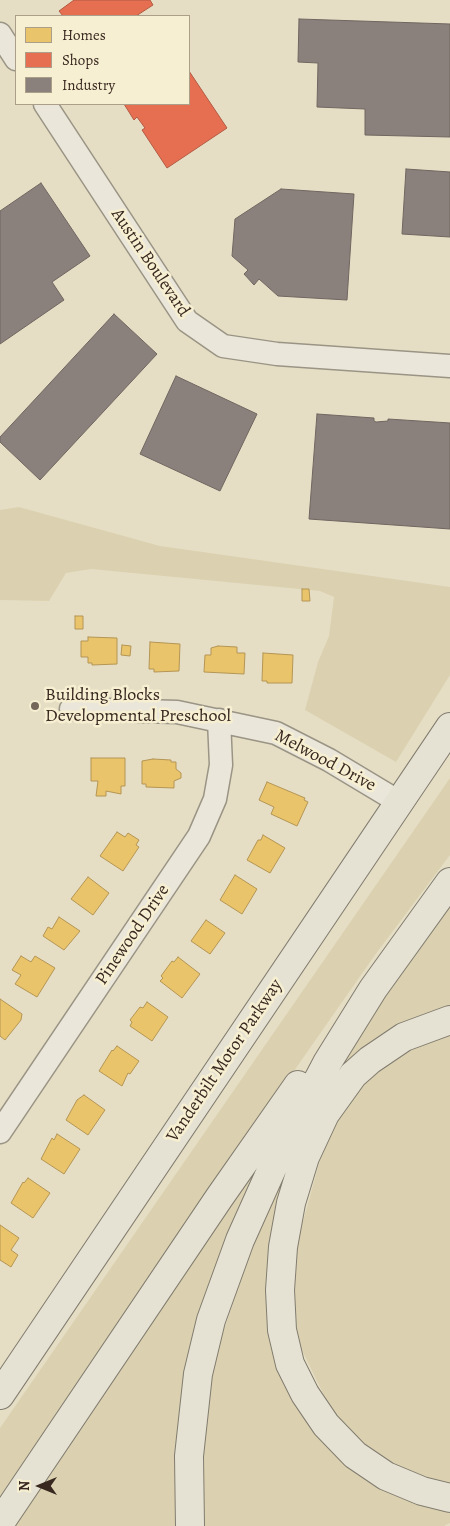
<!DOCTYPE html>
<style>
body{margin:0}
#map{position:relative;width:450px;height:1526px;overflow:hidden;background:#e5dec5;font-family:Alegreya,serif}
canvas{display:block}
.legend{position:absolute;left:15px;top:15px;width:175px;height:90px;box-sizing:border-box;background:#f7efd1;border:1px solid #ab9f8a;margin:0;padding:6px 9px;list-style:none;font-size:15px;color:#382820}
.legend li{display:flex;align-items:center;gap:10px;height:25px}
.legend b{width:25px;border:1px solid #ab9f8a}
.north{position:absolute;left:15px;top:1461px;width:50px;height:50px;-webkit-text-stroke:4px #f7efd1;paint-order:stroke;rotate:270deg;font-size:14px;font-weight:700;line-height:20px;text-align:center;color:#382820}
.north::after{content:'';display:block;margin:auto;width:18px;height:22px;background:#382820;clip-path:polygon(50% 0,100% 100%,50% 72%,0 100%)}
</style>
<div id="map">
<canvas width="450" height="1526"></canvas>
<ul class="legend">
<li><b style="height:14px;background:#e9c46a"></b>Homes</li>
<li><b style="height:14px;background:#e76f51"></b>Shops</li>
<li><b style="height:14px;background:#8a817c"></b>Industry</li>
</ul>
<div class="north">N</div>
</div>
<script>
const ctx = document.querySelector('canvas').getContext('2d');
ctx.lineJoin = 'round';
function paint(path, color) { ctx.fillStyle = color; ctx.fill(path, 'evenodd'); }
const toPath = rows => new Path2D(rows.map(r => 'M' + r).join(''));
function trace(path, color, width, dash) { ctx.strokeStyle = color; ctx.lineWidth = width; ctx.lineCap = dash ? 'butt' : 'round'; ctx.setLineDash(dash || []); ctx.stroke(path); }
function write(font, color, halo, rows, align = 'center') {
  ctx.font = font + ' Alegreya,serif'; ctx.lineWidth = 5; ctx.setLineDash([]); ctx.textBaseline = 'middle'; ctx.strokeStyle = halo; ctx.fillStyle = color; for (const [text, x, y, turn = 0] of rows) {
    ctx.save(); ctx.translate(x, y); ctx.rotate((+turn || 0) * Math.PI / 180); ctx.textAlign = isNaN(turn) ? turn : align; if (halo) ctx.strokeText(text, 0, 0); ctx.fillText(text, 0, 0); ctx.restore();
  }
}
const green = toPath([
 [19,507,160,546,450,587,450,675,396,762,305,710,318,662,329,636,334,597,320,591,91,569,66,573,49,601,0,600,0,510],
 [450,778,450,855,375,955,215,1184,0,1508,0,1428],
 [450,896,450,1011,374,1044,275,1250,317,1428,450,1500,450,1523,444,1526,203,1526,198,1469,209,1374,262,1217,316,1108,368,1013],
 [450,1034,450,1489,392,1467,335,1418,297,1340,292,1261,325,1142,359,1084,413,1044],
 [252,1177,201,1312,179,1526,8,1526,198,1243]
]);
const homes = toPath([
 [302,589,309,589,310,601,302,601,302,589],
 [75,616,83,616,83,629,75,629,75,616],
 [88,637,117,638,117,664,92,665,92,663,88,663,88,657,81,657,81,641,88,641,88,637],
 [150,642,180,644,179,671,154,672,154,669,149,669,150,642],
 [122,645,131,646,130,656,121,655,122,645],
 [218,646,237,647,237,653,245,653,244,674,204,672,205,655,211,655,211,648,218,646],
 [263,653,293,655,292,683,267,683,267,681,262,681,263,653],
 [91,758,125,758,125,786,121,786,121,794,106,791,106,796,96,796,98,781,91,781,91,758],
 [153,759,171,760,171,762,176,762,176,769,181,773,181,778,174,781,174,788,146,787,146,784,142,784,142,761,153,759],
 [267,782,305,798,304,800,308,802,297,826,271,814,274,807,259,800,267,782],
 [117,832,125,837,128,833,139,840,136,845,139,847,123,871,100,856,117,832],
 [263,835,285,848,270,873,247,860,258,840,261,840,263,835],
 [235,875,257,889,242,914,220,900,235,875],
 [88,877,109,893,93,915,71,899,88,877],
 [59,917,80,931,64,950,43,936,48,927,52,929,59,917],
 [206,920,225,933,210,954,191,941,206,920],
 [21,956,31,962,35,956,55,968,37,997,15,984,21,975,12,970,21,956],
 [178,957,200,974,182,998,160,981,163,978,161,976,172,961,174,962,178,957],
 [0,999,22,1014,21,1020,5,1040,0,1036,0,999],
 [147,1002,168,1017,152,1041,130,1026,132,1022,130,1020,140,1007,143,1008,147,1002],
 [117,1046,139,1061,130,1074,128,1073,122,1086,99,1071,112,1050,113,1051,117,1046],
 [84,1095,105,1110,88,1135,66,1120,77,1100,84,1095],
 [57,1134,80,1149,64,1174,41,1159,52,1138,54,1140,57,1134],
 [28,1178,50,1193,33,1218,11,1203,23,1182,24,1183,28,1178],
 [0,1225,19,1238,11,1250,18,1255,11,1267,0,1260,0,1225]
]);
const shops = toPath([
 [74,0,150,0,153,5,136,16,63,16,59,11,74,0],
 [189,71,227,128,167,168,142,130,145,128,137,117,134,120,124,104,189,104,189,71]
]);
const industry = toPath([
 [299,19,450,24,450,137,365,135,365,109,317,107,318,63,298,62,299,19],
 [406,169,450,172,450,237,402,234,406,169],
 [41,183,90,256,52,282,64,300,0,344,0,211,41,183],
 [281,189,354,194,347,300,278,296,259,279,254,285,244,274,248,270,232,256,235,219,281,189],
 [114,314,157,354,40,480,0,442,0,437,114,314],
 [176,376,257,414,220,491,140,454,176,376],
 [317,414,374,418,374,421,376,422,388,421,388,419,450,423,450,529,309,519,317,414]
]);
const minor = toPath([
 [0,34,16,59],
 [45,104,187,321,223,346,277,354,450,366],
 [71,709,177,712,276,733,329,760,399,802],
 [0,1132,199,836,215,799,221,765,219,720]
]);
const major = toPath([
 [0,1395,450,727]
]);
const highway = toPath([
 [450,1020,404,1037,370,1060,353,1075,325,1114,305,1157,291,1203,283,1247,280,1290,282,1330,290,1364,305,1394,326,1425,355,1455,386,1476,422,1491,450,1498],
 [0,1523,219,1198,298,1085],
 [190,1526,189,1456,198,1374,211,1320,240,1240,275,1162,327,1063,373,989,450,882]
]);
const markers = [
 [35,706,5,"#75685a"]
];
const streetNames = [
 ["Austin Boulevard",150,263,56],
 ["Melwood Drive",325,761,28],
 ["Pinewood Drive",133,935,-56],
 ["Vanderbilt Motor Parkway",225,1061,-56]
];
const poiNames = [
 ["Building Blocks",45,696],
 ["Developmental Preschool",45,717]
];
paint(green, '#dbd1b0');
paint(homes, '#e9c46a');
trace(homes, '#b49554', 1);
paint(shops, '#e76f51');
trace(shops, '#b25a42', 1);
paint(industry, '#8a817c');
trace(industry, '#716660', 1);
trace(minor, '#9a9485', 25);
trace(major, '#817c6f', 30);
trace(highway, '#817c6f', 30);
trace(minor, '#eae6d9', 22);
trace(major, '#e6e2d3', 28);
trace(highway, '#e6e2d3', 28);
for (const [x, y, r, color] of markers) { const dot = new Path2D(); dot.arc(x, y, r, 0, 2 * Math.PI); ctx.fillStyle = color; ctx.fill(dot); trace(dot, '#f7efd1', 2); }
write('18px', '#382820', '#f7efd1', streetNames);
write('18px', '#382820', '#f7efd1', poiNames, 'left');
</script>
